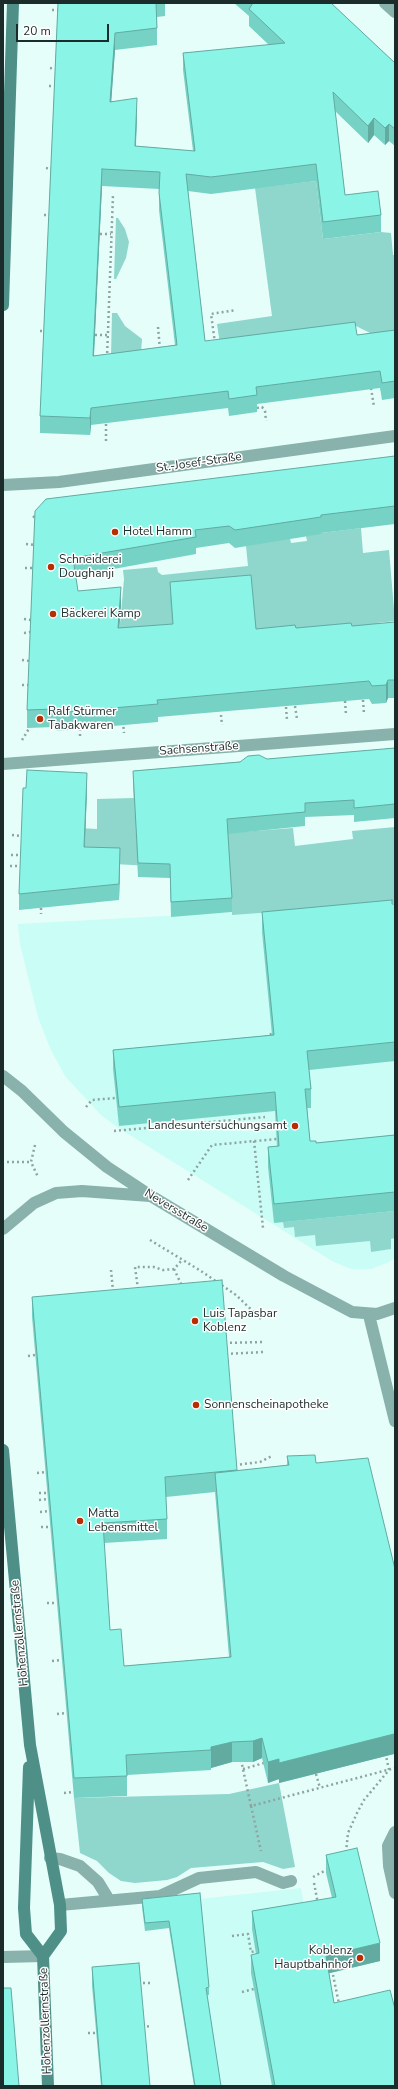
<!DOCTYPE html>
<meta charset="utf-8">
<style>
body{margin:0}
#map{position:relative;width:398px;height:2089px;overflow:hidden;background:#e5fefa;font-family:"Nunito Sans",sans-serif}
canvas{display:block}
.frame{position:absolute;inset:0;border:4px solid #1c2c2a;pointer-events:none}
.scale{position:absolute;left:16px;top:24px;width:93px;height:18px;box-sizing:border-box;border:2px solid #1c2c2a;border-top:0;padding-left:5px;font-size:12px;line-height:14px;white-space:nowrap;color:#1c2c2a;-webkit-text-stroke:3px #fff;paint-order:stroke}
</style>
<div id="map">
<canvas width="398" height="2089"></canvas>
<div class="frame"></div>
<div class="scale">20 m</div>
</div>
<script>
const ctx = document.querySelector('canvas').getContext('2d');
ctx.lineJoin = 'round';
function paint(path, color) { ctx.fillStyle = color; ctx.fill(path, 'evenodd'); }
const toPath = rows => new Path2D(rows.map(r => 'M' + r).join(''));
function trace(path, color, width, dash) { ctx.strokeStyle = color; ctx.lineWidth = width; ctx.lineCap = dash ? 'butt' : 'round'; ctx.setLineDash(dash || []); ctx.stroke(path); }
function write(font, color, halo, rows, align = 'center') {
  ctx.font = font + ' "Nunito Sans",sans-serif'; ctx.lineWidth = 3; ctx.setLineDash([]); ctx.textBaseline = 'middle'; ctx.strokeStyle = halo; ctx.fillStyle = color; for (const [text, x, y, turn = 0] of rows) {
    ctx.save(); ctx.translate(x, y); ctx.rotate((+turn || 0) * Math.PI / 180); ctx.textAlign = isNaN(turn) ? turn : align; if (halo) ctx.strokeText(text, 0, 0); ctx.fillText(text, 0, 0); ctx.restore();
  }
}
const built = toPath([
 [395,901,395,1258,389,1262,371,1269,351,1269,332,1261,117,1127,101,1115,65,1076,50,1048,38,1017,20,944,18,924,239,912],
 [301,1888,312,1959,348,2086,220,2086,206,1995,209,1994,200,1899]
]);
const green = toPath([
 [316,181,323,239,381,232,391,233,393,255,395,255,395,332,374,335,356,326,220,344,217,324,272,316,255,188],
 [116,218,118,218,125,229,129,242,126,258,116,279,114,279],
 [112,313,117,313,125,326,142,339,141,352,111,356],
 [361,528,363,553,389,550,395,621,377,623,379,641,118,646,124,579,123,570,157,567,158,572,162,575,248,566,246,546,289,533,291,543,307,541,306,536,321,533],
 [134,798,136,836,229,833,293,828,295,846,353,839,352,831,395,827,395,903,232,915,232,912,170,867,114,864,21,850,80,828,97,829,97,799],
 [395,1211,395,1238,391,1239,391,1249,371,1252,370,1241,316,1246,315,1235,295,1237,294,1227,284,1228,283,1222],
 [279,1783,295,1867,283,1869,263,1862,191,1868,177,1877,167,1880,135,1883,121,1881,109,1873,97,1861,80,1853,74,1798,229,1794]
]);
const path = toPath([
 [52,10,58,10],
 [50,68,55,69],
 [49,86,55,86],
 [46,168,51,169],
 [44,215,49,215],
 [100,234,111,234],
 [158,327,160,350],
 [40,331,45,331],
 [95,335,108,335],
 [215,343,211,314,236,310],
 [107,358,113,195],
 [371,388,374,407],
 [257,408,262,407,265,411,266,421],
 [106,441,106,421],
 [33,516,37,520],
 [26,544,35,545],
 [25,568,33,568],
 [24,619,31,620],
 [24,633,31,632],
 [22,660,30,661],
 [22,685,29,685],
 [363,700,364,714],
 [345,701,346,715],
 [295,706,297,719],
 [286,707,287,720],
 [221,715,222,725],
 [123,722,124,733],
 [80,729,80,737],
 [22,740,30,727],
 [12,835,22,836],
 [11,855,21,855],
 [10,866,20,866],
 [41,908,41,914],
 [266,1037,267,1035,272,1034],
 [86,1107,92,1100,116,1098],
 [114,1131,265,1117],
 [254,1141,263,1228],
 [35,1145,31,1162,38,1177],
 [7,1162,31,1162],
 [188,1180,212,1145,277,1139],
 [150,1240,201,1271,236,1295,261,1319],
 [174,1269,182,1286],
 [111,1270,113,1291],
 [138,1289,135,1267,154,1267,163,1270,174,1269,182,1260],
 [225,1343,263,1342],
 [226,1354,263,1352],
 [28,1356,35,1355],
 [235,1465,260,1462,272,1456],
 [37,1473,46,1472],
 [39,1493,48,1493],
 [39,1500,48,1499],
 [40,1512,50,1511],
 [41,1527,51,1527],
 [47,1603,58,1603],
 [52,1661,62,1660],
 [57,1714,66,1713],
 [241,1760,251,1806,395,1768],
 [243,1769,264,1763],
 [316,1774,320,1788],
 [64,1793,74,1792],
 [251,1806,261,1851],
 [346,1852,348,1833,357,1813,364,1800,389,1770,386,1756],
 [313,1877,328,1869],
 [314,1883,318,1904],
 [232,1936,248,1934,251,1952,256,1951],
 [332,1970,339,2004],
 [143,1983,150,1983],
 [242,1992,254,1989],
 [142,2027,151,2026],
 [88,2033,96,2033]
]);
const lane = toPath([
 [369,1315,395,1421],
 [395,1832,388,1846,389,1866,395,1893]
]);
const street = toPath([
 [385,3,395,12],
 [3,485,59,482,395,436],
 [3,764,395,734],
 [3,1076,22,1091,64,1132,107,1167,151,1196,284,1276,352,1312,377,1314,395,1308],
 [3,1229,34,1203,56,1193,82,1191,150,1196],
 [50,1858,60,1859,80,1866,98,1882,109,1900],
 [60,1905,160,1896,199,1878,256,1872,283,1883,291,1881],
 [3,1957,43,1956]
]);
const secondary = toPath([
 [3,305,13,3],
 [3,1450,30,1745,60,1905,61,1931,43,1956],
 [29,1767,24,1908,26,1934,43,1956,48,2086]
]);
const wall = toPath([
 [58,3,165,3,165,16,157,17,157,45,115,50,111,101,137,115,136,146,193,151,183,70,183,53,269,45,249,26,249,16,234,3,331,3,395,63,395,146,389,141,385,145,374,135,368,143,335,111,345,195,381,215,381,232,323,239,316,181,211,194,188,191,205,341,357,335,395,330,395,398,382,400,380,388,257,404,257,412,229,416,228,408,91,425,90,435,40,433,40,416],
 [102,186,159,189,159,210,175,345,94,356],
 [395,456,395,524,321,533,321,534,235,548,229,543,196,548,196,554,75,576,78,591,121,605,119,628,172,624,170,600,170,582,256,629,352,626,395,622,395,698,388,698,386,703,372,704,369,699,158,717,158,722,57,731,55,727,27,728,27,710,35,511],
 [395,748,395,818,354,822,354,815,305,817,305,826,228,834,232,898,232,912,171,917,170,878,138,877,133,785,133,771],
 [87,789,85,847,120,864,119,900,19,910,19,894],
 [395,904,395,1061,309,1070,311,1089,311,1108,307,1108,310,1141,316,1143,395,1135,395,1211,274,1223,268,1167,268,1147,277,1147,275,1111,119,1126,113,1069,113,1050,272,1035,262,932,262,912],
 [32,1297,237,1471,287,1465,287,1456,316,1463,395,1569,395,1759,394,1754,279,1783,279,1779,268,1783,262,1758,253,1762,232,1762,211,1768,211,1770,127,1775,127,1796,74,1798,32,1317],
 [215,1492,229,1657,124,1666,110,1630,104,1543,167,1539,167,1519,166,1497],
 [326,1855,380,1961,329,1973,334,2003,395,2086,272,2086,251,1973,251,1955,256,1954,252,1929,252,1911,332,1898,326,1873],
 [200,1893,209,1987,209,1995,207,1995,221,2086,194,2086,169,1928,145,1931,142,1907,142,1899],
 [92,1967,150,2086,101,2086,92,1986]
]);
const shadedWall = toPath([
 [115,33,115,50,110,119,110,102],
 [137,98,137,115,135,163,135,146],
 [374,118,374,135,368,143,368,126],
 [389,124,389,141,385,145,385,128],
 [102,169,102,186,93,373,93,356],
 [91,408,91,425,90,435,90,418],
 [121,587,121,605,118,646,118,628],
 [388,680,388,698,386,703,386,685],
 [87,773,87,789,84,863,84,847],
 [120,848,120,864,119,900,119,884],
 [394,1734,394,1754,279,1783,279,1763],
 [262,1738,262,1758,253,1762,253,1741],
 [232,1742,232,1762,211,1768,211,1747],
 [279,1759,279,1779,268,1783,268,1762],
 [380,1943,380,1961,326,1974,326,1956]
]);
const building = toPath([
 [58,3,156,3,157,28,115,33,110,102,137,98,135,146,195,151,183,53,285,43,249,9,253,3,331,3,395,63,395,129,389,124,385,128,374,118,368,126,333,92,345,195,378,191,381,215,323,222,316,164,211,177,186,174,205,341,355,322,357,335,395,330,395,381,382,383,380,371,256,387,257,395,229,399,228,391,91,408,90,418,40,416,58,3],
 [102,169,160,172,159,193,177,345,93,356,102,169],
 [395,456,395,506,321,515,321,517,235,530,229,526,195,530,196,537,73,558,78,591,121,587,118,628,173,624,170,582,251,575,256,629,295,625,296,628,351,623,352,626,395,622,395,680,388,680,386,685,372,686,369,681,157,700,158,704,57,713,55,709,27,710,35,511,46,499,395,456],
 [395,748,395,804,354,808,354,800,305,803,305,812,227,819,232,898,171,902,170,864,138,863,133,771,240,762,248,756,259,755,267,759,395,748],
 [27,770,87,773,84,847,120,848,119,884,19,894,23,788,26,788,27,770],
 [392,900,392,904,395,904,395,1042,307,1051,311,1089,305,1089,310,1141,316,1141,316,1143,395,1135,395,1192,274,1204,268,1147,279,1146,275,1092,119,1107,113,1050,274,1035,262,912,392,900],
 [222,1280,237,1470,165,1477,167,1519,103,1523,110,1630,121,1629,124,1666,231,1657,215,1473,289,1465,287,1456,315,1455,316,1463,368,1458,395,1569,395,1739,394,1734,279,1763,279,1759,268,1762,262,1738,253,1741,232,1742,211,1747,211,1750,126,1755,127,1776,74,1778,32,1297,222,1280],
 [357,1848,380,1943,326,1956,334,2003,390,1990,395,2009,395,2086,275,2086,251,1955,259,1953,252,1911,336,1897,326,1855,357,1848],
 [200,1893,209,1987,206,1988,221,2086,195,2086,169,1921,145,1923,142,1899,200,1893],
 [139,1963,150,2086,102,2086,92,1967,139,1963],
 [3,1988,11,1988,19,2086,3,2086,3,1988]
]);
const markers = [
 [115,532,4,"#b82e02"],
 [51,567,4,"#b82e02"],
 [53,614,4,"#b82e02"],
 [40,719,4,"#b82e02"],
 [295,1126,4,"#b82e02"],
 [195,1321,4,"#b82e02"],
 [196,1405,4,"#b82e02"],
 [80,1521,4,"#b82e02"],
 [360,1958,4,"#b82e02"]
];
const streetNames = [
 ["St.-Josef-Straße",199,463,-8],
 ["Sachsenstraße",199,749,-4],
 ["Neversstraße",176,1211,31],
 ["Hohenzollernstraße",20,1633,-95],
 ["Hohenzollernstraße",46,2021,-92]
];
const poiNames = [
 ["Hotel Hamm",123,532],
 ["Schneiderei",59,560],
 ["Doughanji",59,574],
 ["Bäckerei Kamp",61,614],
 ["Ralf Stürmer",48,712],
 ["Tabakwaren",48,726],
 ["Landesuntersuchungsamt",287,1126,"right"],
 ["Luis Tapasbar",203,1314],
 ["Koblenz",203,1328],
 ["Sonnenscheinapotheke",204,1405],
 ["Matta",88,1514],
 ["Lebensmittel",88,1528],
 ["Koblenz",352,1951,"right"],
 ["Hauptbahnhof",352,1965,"right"]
];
paint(built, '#c9fdf5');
paint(green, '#8fd6cc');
trace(path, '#8fa4a1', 2.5, [2, 3]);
trace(lane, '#88b2ab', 12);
trace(street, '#88b2ab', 12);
trace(secondary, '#4e8f87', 12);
paint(wall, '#77d2c6');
paint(shadedWall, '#61aba1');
paint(building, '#8af4e6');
trace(building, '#61aba1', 1);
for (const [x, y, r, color] of markers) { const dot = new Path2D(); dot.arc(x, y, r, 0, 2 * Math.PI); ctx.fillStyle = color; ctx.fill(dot); trace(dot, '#fff', 1.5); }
write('12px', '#1c2c2a', '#fff', streetNames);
write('12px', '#1c2c2a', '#fff', poiNames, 'left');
</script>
